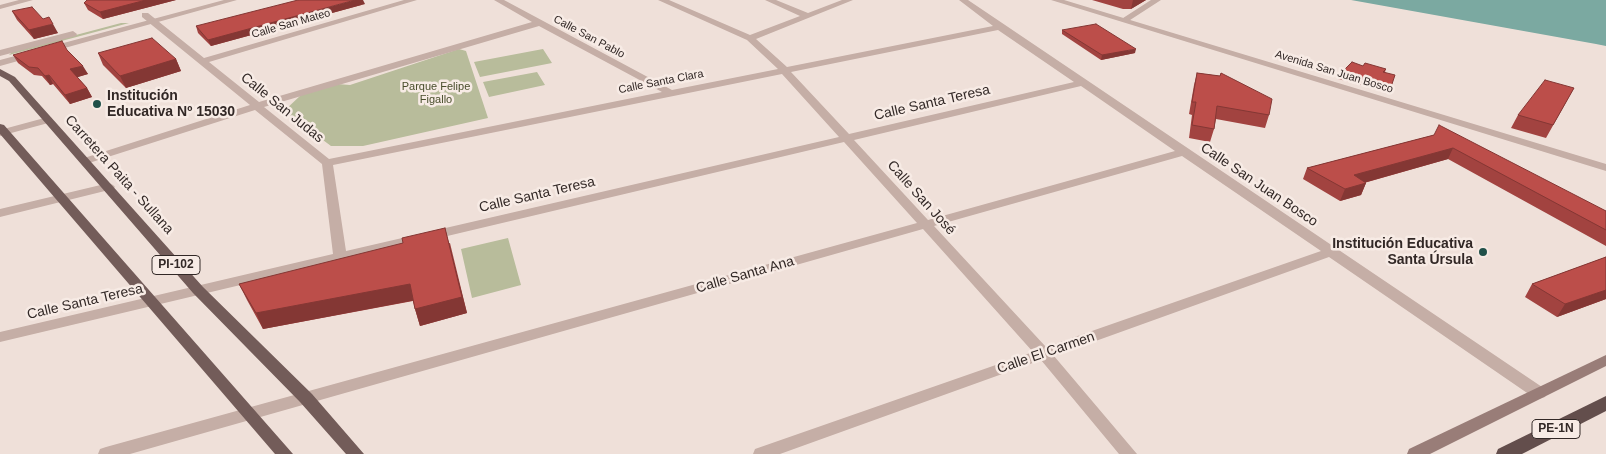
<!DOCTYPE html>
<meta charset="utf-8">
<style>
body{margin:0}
canvas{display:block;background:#efe0d9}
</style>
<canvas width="1606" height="454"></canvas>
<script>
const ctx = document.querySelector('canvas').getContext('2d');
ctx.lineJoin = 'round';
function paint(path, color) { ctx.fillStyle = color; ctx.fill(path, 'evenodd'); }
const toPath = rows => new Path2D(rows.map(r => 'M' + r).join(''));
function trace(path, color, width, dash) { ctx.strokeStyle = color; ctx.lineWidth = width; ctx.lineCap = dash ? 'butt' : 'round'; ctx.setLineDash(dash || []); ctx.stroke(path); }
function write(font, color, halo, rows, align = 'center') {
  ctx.font = font + ' Helvetica,sans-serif'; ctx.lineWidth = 5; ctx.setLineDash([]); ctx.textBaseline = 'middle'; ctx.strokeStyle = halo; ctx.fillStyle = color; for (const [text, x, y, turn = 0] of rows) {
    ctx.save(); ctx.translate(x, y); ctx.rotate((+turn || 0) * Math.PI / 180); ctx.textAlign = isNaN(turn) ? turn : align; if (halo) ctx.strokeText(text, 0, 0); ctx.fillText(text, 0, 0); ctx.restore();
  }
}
const green = toPath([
 [121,23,129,23,9,55,12,52],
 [459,49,466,51,488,118,363,146,331,146,284,111,301,95,337,84,350,85],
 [543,49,552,63,480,77,474,62],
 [537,72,545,85,489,97,483,82],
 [508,238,521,285,472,298,461,249]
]);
const water = toPath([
 [1351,0,1606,0,1606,46,1596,44]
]);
const minor = toPath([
 [19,0,33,0,0,9,0,5,19,0],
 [404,0,417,0,209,62,259,102,532,22,494,0,504,0,672,90,778,69,747,40,658,0,669,0,750,35,800,16,765,0,776,0,808,13,842,0,853,0,756,39,787,67,993,26,959,0,968,0,1545,389,1547,393,1545,397,1539,399,1533,397,1329,257,1054,356,1137,454,1119,454,1041,360,780,454,753,454,755,449,1033,352,923,229,130,454,98,454,100,449,106,447,917,223,844,142,0,342,0,332,333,254,322,164,255,110,89,163,81,163,79,161,81,159,250,105,142,17,142,13,148,13,204,58,404,0],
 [539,26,662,92,329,159,264,107,539,26],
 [998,30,1074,82,849,134,791,72,998,30],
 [782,74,839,137,346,251,333,165,782,74],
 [1081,86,1175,151,928,220,854,140,1081,86],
 [1182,156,1321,251,1046,347,934,226,1182,156],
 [1151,0,1161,0,1127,22,1120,20,1151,0],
 [48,117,52,118,52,122,0,136,0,130,48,117],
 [109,183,113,185,115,187,113,189,0,217,0,209,109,183]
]);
const tertiary = toPath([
 [224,0,237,0,0,66,0,60,224,0],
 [1051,0,1064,0,1606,164,1606,171,1051,0],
 [73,31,77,34,76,36,0,56,0,50,73,31]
]);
const secondary = toPath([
 [1606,355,1606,366,1430,454,1407,454,1409,449,1606,355]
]);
const primary = toPath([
 [0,69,15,77,203,287,312,394,364,454,346,454,300,402,193,293,9,81,0,76,0,69],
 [0,124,4,125,293,454,275,454,0,134,0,124]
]);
const trunk = toPath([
 [1606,396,1606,411,1522,454,1496,454,1498,449,1606,396]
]);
const wall = toPath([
 [87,0,176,0,103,19,88,10,84,3],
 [1092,0,1146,0,1131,9,1123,9],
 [365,4,211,46,198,33,196,26],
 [12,11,43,19,58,33,34,39,17,20],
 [1062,30,1135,53,1101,60,1062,34],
 [67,50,88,74,77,77,87,88,92,97,70,104,53,84,50,85,42,76,34,75,18,63,13,55],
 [98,53,176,59,181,71,126,88,103,65],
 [1363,66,1386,69,1385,72,1391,87,1389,92,1338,79,1340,74],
 [1197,73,1220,76,1221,73,1269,115,1265,128,1216,119,1214,129,1210,142,1189,138,1192,115,1189,114,1194,85],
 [1574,88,1546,138,1511,128,1518,115],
 [1434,135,1606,211,1606,246,1448,159,1364,183,1366,183,1361,195,1340,201,1303,179,1307,168],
 [450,243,467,313,420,326,415,309,413,301,263,329,247,300,239,284],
 [1606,257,1606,299,1557,317,1525,297,1532,284]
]);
const shadedWall = toPath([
 [146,0,176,0,103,19,100,12],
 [355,0,363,0,365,4,211,46,208,40],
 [1133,0,1146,0,1131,9],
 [53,24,58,33,34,39,29,30],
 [1136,49,1135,53,1101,60,1102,55],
 [176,59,181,71,126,88,120,76],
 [83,66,88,74,75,78,70,69],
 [49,75,53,84,50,85,45,76],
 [87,88,92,97,70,104,65,95],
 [1453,148,1448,159,1349,187,1354,175],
 [1366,183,1361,195,1340,201,1345,189],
 [445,228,467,313,420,326,415,309],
 [410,284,416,300,263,329,256,313],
 [1606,290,1606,299,1557,317,1565,304]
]);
const building = toPath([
 [87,0,146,0,100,12,84,3,87,0],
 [298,0,355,0,208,40,196,26,298,0],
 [32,7,43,19,49,17,53,24,29,30,12,11,32,7],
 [1096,24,1136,49,1102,55,1062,30,1096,24],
 [152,38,176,59,120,76,98,53,152,38],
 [62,41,67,50,83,66,70,69,87,88,65,95,49,75,45,76,38,68,29,67,13,55,62,41],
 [1352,62,1363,66,1365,63,1386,69,1383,72,1395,75,1391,87,1340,74,1352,62],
 [1197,73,1220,76,1221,73,1272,99,1269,115,1217,106,1214,129,1192,125,1196,102,1192,102,1197,73],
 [1545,80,1574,88,1553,125,1518,115,1545,80],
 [1439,125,1606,211,1606,230,1453,148,1354,175,1366,183,1345,189,1307,168,1434,135,1439,125],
 [445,228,462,297,415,309,410,284,256,313,239,284,403,243,402,238,445,228],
 [1606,257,1606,290,1565,304,1532,284,1606,257]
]);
const markers = [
 [97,104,5,"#205049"],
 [1483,252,5,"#205049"]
];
const farStreetnames = [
 ["Calle San Mateo",291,24,-16],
 ["Calle San Pablo",589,37,28],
 ["Avenida San Juan Bosco",1334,72,17],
 ["Calle Santa Clara",661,82,-11]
];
const farParknames = [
 ["Parque Felipe",436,87],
 ["Figallo",436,100]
];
const shields = [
 [176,265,48],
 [1556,429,48]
];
const shieldNames = [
 ["PI-102",176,265],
 ["PE-1N",1556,429]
];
const poiNames = [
 ["Institución",107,96],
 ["Educativa Nº 15030",107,112],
 ["Institución Educativa",1473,244,"right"],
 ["Santa Úrsula",1473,260,"right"]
];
const streetNames = [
 ["Calle Santa Teresa",932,103,-13],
 ["Calle San Judas",282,108,39],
 ["Carretera Paita - Sullana",119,175,48],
 ["Calle San Juan Bosco",1259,185,34],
 ["Calle Santa Teresa",537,195,-13],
 ["Calle San José",921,198,48],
 ["Calle Santa Ana",745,275,-16],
 ["Calle Santa Teresa",85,302,-13],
 ["Calle El Carmen",1046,353,-19]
];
paint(green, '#b8bc9b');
paint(water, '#7ba9a1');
paint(minor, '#c5aea6');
paint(tertiary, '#c5aea6');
paint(secondary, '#997d78');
paint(primary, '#735c59');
paint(trunk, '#634e4c');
paint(wall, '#a24340');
paint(shadedWall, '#843734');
paint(building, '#bc4e4a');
trace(building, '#843734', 1);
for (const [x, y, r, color] of markers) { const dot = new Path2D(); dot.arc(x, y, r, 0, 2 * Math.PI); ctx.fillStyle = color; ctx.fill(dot); trace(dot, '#f7ebe5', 2); }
write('11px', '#322826', '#f7ebe5', farStreetnames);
write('11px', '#494e2c', '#f7ebe5', farParknames);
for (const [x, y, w] of shields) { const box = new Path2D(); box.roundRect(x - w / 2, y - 9.5, w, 19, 4); ctx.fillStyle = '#f7ebe5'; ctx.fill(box); trace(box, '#322826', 1); }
write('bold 12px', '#322826', null, shieldNames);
write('bold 14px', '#322826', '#f7ebe5', poiNames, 'left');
write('14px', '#322826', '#f7ebe5', streetNames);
</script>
